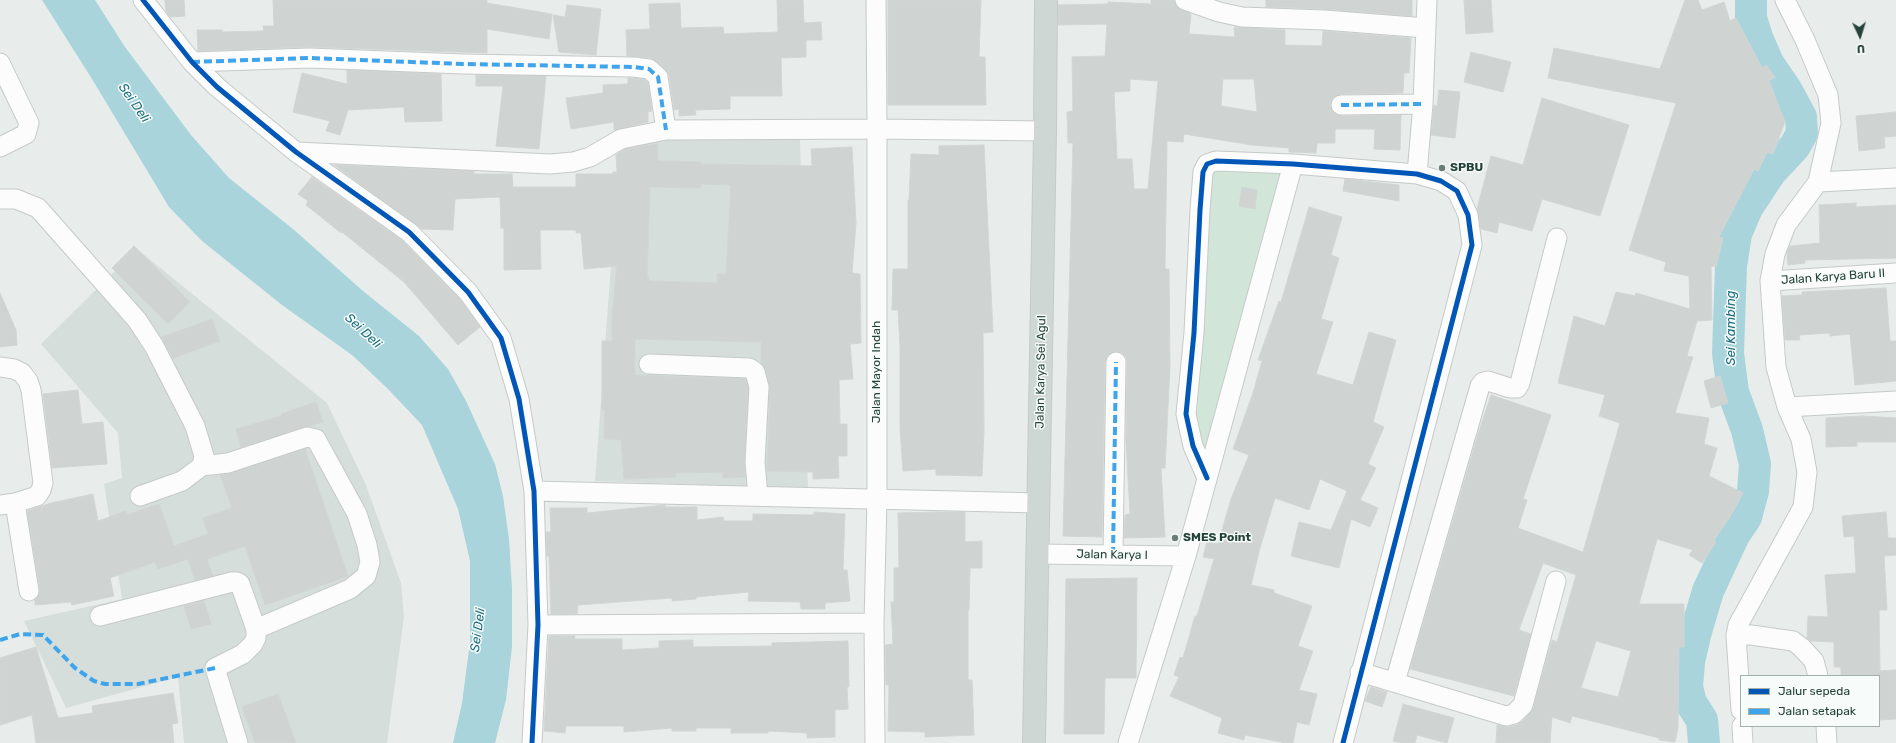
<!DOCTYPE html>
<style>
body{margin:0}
#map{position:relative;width:1896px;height:743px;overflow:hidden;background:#e8edeb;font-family:Rubik,sans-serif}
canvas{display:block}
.legend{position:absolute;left:1740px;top:675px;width:140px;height:52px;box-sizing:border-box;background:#f7fbf9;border:1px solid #a3b1ad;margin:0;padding:5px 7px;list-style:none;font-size:12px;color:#24423a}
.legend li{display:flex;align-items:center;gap:8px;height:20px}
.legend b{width:20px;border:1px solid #a3b1ad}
.north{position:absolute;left:1840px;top:16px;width:40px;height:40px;-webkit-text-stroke:3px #f7fbf9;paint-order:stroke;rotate:176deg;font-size:11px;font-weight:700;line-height:16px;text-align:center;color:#24423a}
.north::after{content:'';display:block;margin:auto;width:14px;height:18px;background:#24423a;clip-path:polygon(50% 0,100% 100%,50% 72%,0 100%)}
</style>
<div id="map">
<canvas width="1896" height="743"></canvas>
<ul class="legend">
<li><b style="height:5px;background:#0057b8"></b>Jalur sepeda</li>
<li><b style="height:5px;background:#3ea4ec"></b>Jalan setapak</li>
</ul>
<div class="north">U</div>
</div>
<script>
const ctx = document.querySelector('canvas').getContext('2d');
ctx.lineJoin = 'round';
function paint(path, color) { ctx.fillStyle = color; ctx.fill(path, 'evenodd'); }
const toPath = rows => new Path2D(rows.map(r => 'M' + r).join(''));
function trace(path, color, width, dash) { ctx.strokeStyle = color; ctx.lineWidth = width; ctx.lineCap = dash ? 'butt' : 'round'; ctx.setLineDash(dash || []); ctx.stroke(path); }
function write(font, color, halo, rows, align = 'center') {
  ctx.font = font + ' Rubik,sans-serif'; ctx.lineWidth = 3; ctx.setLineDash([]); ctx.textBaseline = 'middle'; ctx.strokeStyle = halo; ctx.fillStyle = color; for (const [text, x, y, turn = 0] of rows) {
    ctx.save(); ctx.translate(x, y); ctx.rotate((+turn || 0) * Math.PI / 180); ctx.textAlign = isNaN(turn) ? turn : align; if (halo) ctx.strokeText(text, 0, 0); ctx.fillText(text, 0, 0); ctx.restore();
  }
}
const built = toPath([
 [637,137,800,139,808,489,595,481,618,171],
 [137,249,327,403,366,485,401,583,404,617,387,743,184,743,178,677,66,708,24,621,122,599,104,484,122,478,118,433,41,344]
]);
const green = toPath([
 [1207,165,1291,166,1205,468,1189,428]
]);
const water = toPath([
 [42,0,95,0,125,47,191,135,229,178,293,229,363,291,419,336,448,369,466,401,495,464,503,496,509,539,512,588,512,647,506,700,495,743,453,743,462,703,470,642,470,561,458,509,422,425,387,388,352,355,282,305,202,241,169,207,92,79]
]);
const river = toPath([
 [1704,743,1702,720,1691,703,1687,687,1689,662,1695,635,1708,591,1734,535,1746,517,1753,491,1755,464,1747,430,1733,392,1728,353,1731,266,1736,234,1747,208,1770,173,1795,146,1802,133,1801,117,1787,91,1768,63,1758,40,1751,18,1751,0]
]);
const building = toPath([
 [165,0,184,0,185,16,170,17,166,11,165,0],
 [273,0,487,0,487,3,552,14,549,39,487,29,487,53,309,47,198,51,197,30,222,30,222,32,264,31,263,26,274,26,273,0],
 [777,0,803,0,804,23,821,22,822,40,806,40,806,57,781,58,782,96,730,96,730,109,695,110,696,115,679,116,679,109,674,110,669,75,665,69,651,58,627,56,626,30,650,29,649,4,680,3,681,28,723,27,724,34,778,32,777,0],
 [888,0,981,0,979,57,985,57,986,105,888,105,888,0],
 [1151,0,1174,0,1177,7,1191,14,1189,34,1235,37,1234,27,1285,30,1285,45,1322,46,1323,31,1411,38,1409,73,1404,73,1403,93,1340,94,1332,99,1330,105,1332,111,1341,116,1401,115,1400,150,1374,149,1375,129,1335,129,1335,143,1317,143,1316,153,1289,152,1289,148,1252,145,1184,134,1183,142,1167,141,1165,269,1169,269,1170,366,1165,468,1161,468,1165,537,1124,538,1125,515,1130,514,1126,441,1127,362,1126,357,1122,353,1116,351,1107,356,1105,362,1102,537,1063,536,1073,143,1068,143,1067,112,1073,111,1072,57,1105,56,1107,24,1058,25,1058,5,1108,4,1108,2,1151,4,1151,0],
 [1130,79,1158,81,1148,189,1134,189,1132,159,1117,159,1114,92,1130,91,1130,79],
 [1223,79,1254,79,1257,112,1221,106,1223,79],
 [1266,0,1412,0,1412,16,1325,9,1266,7,1266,0],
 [1464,0,1491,0,1493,32,1466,34,1464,0],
 [1685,0,1698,0,1702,10,1724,2,1730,21,1736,18,1762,68,1766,65,1775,77,1769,81,1785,122,1773,154,1767,152,1758,171,1754,169,1719,237,1723,238,1716,267,1711,266,1712,320,1697,321,1687,356,1693,357,1675,413,1709,418,1704,444,1717,448,1709,476,1743,493,1730,517,1714,540,1716,542,1702,563,1689,555,1693,550,1657,539,1639,604,1684,604,1684,647,1679,647,1678,728,1675,742,1659,740,1659,738,1572,716,1570,723,1552,717,1550,743,1496,743,1497,725,1508,727,1517,725,1522,722,1533,708,1552,640,1557,642,1576,575,1543,563,1519,630,1531,634,1514,696,1410,669,1478,434,1491,395,1551,415,1523,499,1527,500,1518,528,1583,552,1620,423,1599,416,1605,395,1558,383,1574,316,1605,326,1616,292,1635,296,1636,293,1690,309,1689,276,1664,271,1666,262,1629,250,1676,103,1548,78,1554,48,1660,69,1685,0],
 [1596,641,1631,651,1618,697,1581,688,1596,641],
 [567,5,601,9,596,55,559,52,553,15,565,17,567,5],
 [1471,52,1511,62,1503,92,1464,82,1471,52],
 [347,70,441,74,442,121,405,122,404,107,348,110,340,135,326,131,330,121,293,112,302,73,347,84,347,70],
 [476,75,546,76,539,149,496,146,503,86,476,86,476,75],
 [628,78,644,79,648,83,652,111,648,112,648,122,614,130,614,122,571,129,566,98,603,93,603,85,628,84,628,78],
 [1439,90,1460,92,1455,138,1431,135,1434,105,1437,106,1439,90],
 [1542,98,1629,125,1600,216,1542,199,1532,231,1499,222,1497,233,1481,229,1477,209,1491,156,1523,165,1542,98],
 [1896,112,1896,136,1884,137,1885,148,1859,151,1856,116,1896,112],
 [657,144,658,161,701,162,701,164,812,166,811,149,852,147,856,223,852,273,860,274,861,343,850,344,853,379,839,380,840,424,847,424,847,456,838,456,839,478,813,479,813,472,767,471,770,387,766,369,761,363,761,342,635,339,635,375,745,379,748,388,744,462,745,477,723,478,723,472,675,473,676,477,624,479,621,440,604,439,605,411,602,411,602,341,612,341,612,317,617,266,584,269,581,233,576,233,576,230,540,230,541,269,504,270,504,228,501,228,500,197,455,199,453,230,421,229,334,165,474,171,474,174,512,174,513,187,576,187,576,174,613,174,613,172,617,172,616,155,625,149,657,144],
 [701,184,731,185,726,274,717,274,717,283,649,281,649,277,647,277,650,187,700,188,701,184],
 [984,145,993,332,983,333,984,430,982,476,936,475,936,469,903,471,900,429,900,347,898,310,892,310,893,269,908,269,908,200,909,200,911,154,939,155,939,146,984,145],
 [312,177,402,240,460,299,480,327,458,345,404,282,342,232,341,233,306,205,308,201,298,194,312,177],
 [1345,179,1399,185,1399,201,1343,191,1345,179],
 [1242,187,1257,190,1255,209,1239,206,1242,187],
 [1856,203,1856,207,1896,205,1896,258,1805,260,1805,263,1788,265,1787,252,1790,246,1820,243,1819,205,1856,203],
 [1309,207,1342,217,1331,255,1339,258,1321,319,1333,322,1316,374,1353,385,1369,332,1396,340,1373,422,1384,427,1368,464,1376,468,1360,500,1378,508,1370,527,1351,519,1339,568,1291,556,1299,522,1331,530,1347,491,1320,479,1309,510,1275,498,1260,548,1251,585,1274,590,1274,593,1312,606,1298,646,1313,651,1299,690,1317,694,1309,725,1297,722,1293,743,1286,743,1245,735,1244,740,1218,733,1222,718,1170,696,1179,677,1174,675,1180,657,1183,658,1195,616,1197,616,1214,559,1203,557,1207,541,1218,544,1231,499,1249,455,1233,449,1253,393,1262,361,1258,360,1279,301,1281,302,1309,207],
 [134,246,190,302,168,324,112,268,134,246],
 [1886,288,1890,341,1896,341,1896,381,1855,385,1850,334,1830,336,1830,333,1799,335,1800,340,1785,340,1782,296,1802,295,1802,292,1886,288],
 [0,293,16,330,17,345,0,347,0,293],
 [212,319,220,341,173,358,162,337,212,319],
 [1720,376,1728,403,1711,408,1704,381,1720,376],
 [78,390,82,424,103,422,107,464,52,468,43,394,78,390],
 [316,402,323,422,241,447,236,429,282,416,281,414,316,402],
 [1863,416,1896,418,1896,442,1857,442,1857,446,1826,447,1826,418,1863,416],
 [305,449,348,576,265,605,245,546,207,559,213,576,195,580,188,559,158,569,155,562,110,578,114,596,72,605,71,602,35,605,35,600,39,595,40,589,27,511,51,503,93,494,98,521,126,511,127,515,159,504,174,546,208,534,203,518,232,508,220,475,231,473,305,449],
 [665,505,665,507,697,507,697,520,723,517,724,521,753,521,753,514,814,515,814,512,845,514,843,570,847,570,850,601,825,603,825,609,801,609,800,602,748,601,749,592,696,597,696,599,672,601,672,598,578,605,577,614,551,614,549,556,547,556,546,532,551,532,550,508,587,508,587,513,665,505],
 [937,512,965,512,965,542,982,541,982,568,970,568,969,610,968,610,968,680,972,680,974,735,925,737,925,732,888,731,889,685,886,685,885,645,893,644,891,602,894,602,894,568,899,568,898,513,937,512],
 [1886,512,1888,538,1896,538,1896,555,1884,556,1887,610,1879,610,1880,671,1896,670,1896,719,1879,720,1879,676,1841,676,1841,667,1834,667,1834,642,1811,641,1807,638,1808,616,1828,617,1825,575,1856,573,1854,536,1844,537,1842,516,1886,512],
 [1137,578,1136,678,1105,678,1104,734,1064,734,1066,579,1137,578],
 [204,601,211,624,191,629,184,606,204,601],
 [549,636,575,636,574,639,622,639,622,650,659,648,659,641,693,640,693,647,772,646,772,643,848,641,849,687,847,687,848,709,835,710,835,737,807,738,807,733,768,731,768,733,731,733,731,728,696,728,696,731,672,731,672,728,624,732,624,726,566,726,565,733,544,731,549,636],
 [36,647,58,718,93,713,92,706,173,693,178,723,172,724,174,743,36,743,32,715,0,725,0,658,36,647],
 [1371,687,1387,692,1382,707,1365,701,1371,687],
 [278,694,296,743,255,743,242,707,278,694],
 [1403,704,1454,718,1447,743,1417,735,1415,743,1402,743,1393,741,1403,704]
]);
const minor = toPath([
 [143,0,192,62,217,87,296,152,409,232,468,292,501,338,519,399,534,491,538,625,532,743],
 [1185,0,1219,12,1242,17,1324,20,1426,28],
 [192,62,309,58,463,64,633,67,649,69,658,77,666,130],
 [0,63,29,123,26,134,0,147],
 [1341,105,1423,104],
 [296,152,550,164,573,162,590,157,621,139,666,130,877,129,1045,131],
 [1417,174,1423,104,1427,0],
 [1818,182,1896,178],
 [0,199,16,199,38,208,137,320,154,346,195,426,204,456,202,466,182,481,140,496],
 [1770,281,1896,273],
 [649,364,749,368,755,372,759,387,755,462,758,496],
 [0,367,14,369,22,373,28,381,31,390,43,483,41,490,37,496,15,503],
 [1787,407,1896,401],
 [202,466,228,463,307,437,316,439,357,514,367,545,370,562,366,576,350,589,256,629],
 [1207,478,1193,446,1186,414,1194,333,1200,210,1203,172,1207,164,1216,161,1293,164,1417,174,1441,181,1457,191,1468,215,1472,245,1343,743],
 [534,491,1039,503],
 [0,505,15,503,29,591],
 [1038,554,1186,556],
 [1113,555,1116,362],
 [100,616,232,582,237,582,240,584,256,629,256,638,253,644,243,654,215,668,238,743],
 [538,625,874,623],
 [1736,635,1751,635,1793,641,1801,647,1814,661,1818,676],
 [1360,672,1506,716,1514,714,1523,705,1556,581],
 [1395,682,1480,386,1483,382,1488,381,1510,388,1517,388,1520,383,1557,238],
 [1741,710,1736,635,1738,625,1803,507,1807,472,1801,439,1787,407,1776,367,1770,281,1775,254,1786,225,1818,182,1831,123,1828,95,1805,40,1785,0],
 [1742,726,1743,743],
 [1826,726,1827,743],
 [875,743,874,623,877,498,877,129,876,0],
 [1128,743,1186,556,1293,164]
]);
const major = toPath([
 [1034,743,1045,131,1046,0]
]);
const quiet = toPath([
 [192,62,309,58,463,64,633,67,649,69,658,77,666,130],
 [1341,105,1423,104],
 [1113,555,1116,362],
 [0,640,20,634,43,635,75,668,94,681,105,684,138,684,215,668]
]);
const cycleway = toPath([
 [143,0,192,62,217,87,296,152,409,232,468,292,501,338,519,399,534,491,538,625,532,743],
 [1207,478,1193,446,1186,414,1194,333,1200,210,1203,172,1207,164,1216,161,1293,164,1417,174,1441,181,1457,191,1468,215,1472,245,1343,743]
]);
const markers = [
 [1442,168,4,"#697e78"],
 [1175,538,4,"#697e78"]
];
const poiNames = [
 ["SPBU",1450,168],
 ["SMES Point",1183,538]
];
const streetNames = [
 ["Jalan Karya Baru II",1833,277,-4],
 ["Jalan Mayor Indah",877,372,-90],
 ["Jalan Karya Sei Agul",1041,372,-89],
 ["Jalan Karya I",1112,555,1]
];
const waterNames = [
 ["Sei Deli",134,103,55],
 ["Sei Kambing",1731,328,-90],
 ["Sei Deli",363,331,43],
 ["Sei Deli",478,630,-82]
];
paint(built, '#d6dedb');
paint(green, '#d1e6d8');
paint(water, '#a9d4db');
trace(river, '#a9d4db', 32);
paint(building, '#cfd4d2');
trace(building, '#d1d6d4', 1);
trace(minor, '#c5cac8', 21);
trace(major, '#c3ccc9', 24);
trace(minor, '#fcfcfc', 19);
trace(major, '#cfd7d5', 22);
trace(quiet, '#3ea4ec', 4, [8, 4]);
trace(cycleway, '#0057b8', 5);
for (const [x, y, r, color] of markers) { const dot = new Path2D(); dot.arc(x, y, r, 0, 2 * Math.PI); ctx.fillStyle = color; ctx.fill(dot); trace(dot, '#f7fbf9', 1.5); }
write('bold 12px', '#24423a', '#f7fbf9', poiNames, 'left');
write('12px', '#24423a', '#f7fbf9', streetNames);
write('italic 13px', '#1c6f80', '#f7fbf9', waterNames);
</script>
